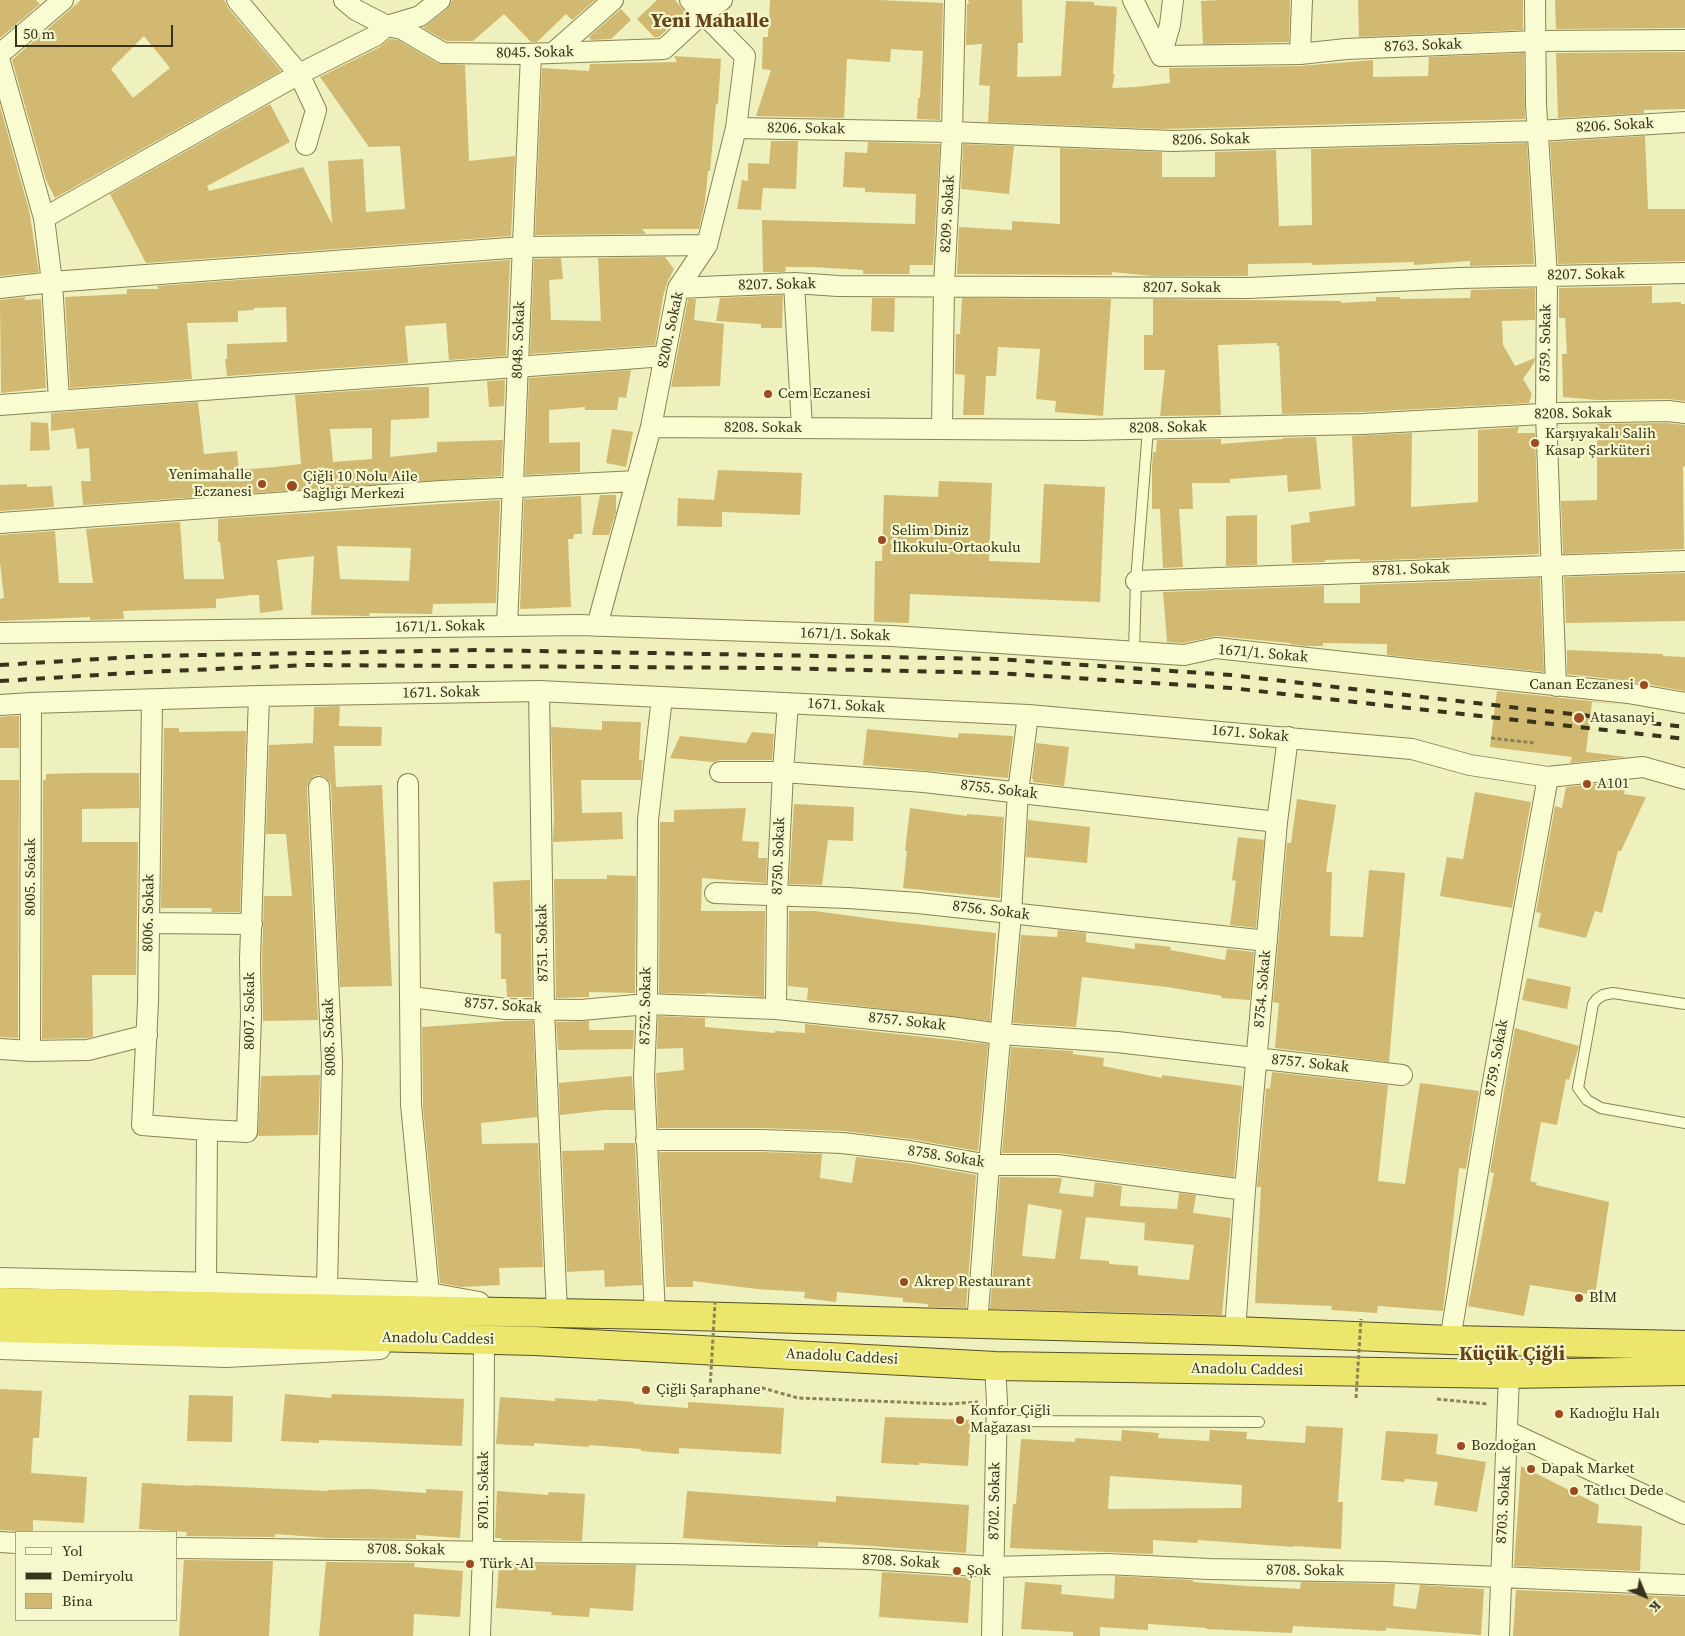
<!DOCTYPE html>
<meta charset="utf-8">
<style>
body{margin:0}
#map{position:relative;width:1685px;height:1636px;overflow:hidden;background:#eef0bd;font-family:"Source Serif 4",serif}
canvas{display:block}
.legend{position:absolute;left:15px;top:1531px;width:162px;height:90px;box-sizing:border-box;background:#f5f7cd;border:1px solid #a9a986;margin:0;padding:6px 9px;list-style:none;font-size:15px;color:#38331b}
.legend li{display:flex;align-items:center;gap:10px;height:25px}
.legend b{width:25px;border:1px solid #a9a986}
.north{position:absolute;left:1620px;top:1571px;width:50px;height:50px;-webkit-text-stroke:4px #f5f7cd;paint-order:stroke;rotate:135deg;font-size:14px;font-weight:700;line-height:20px;text-align:center;color:#38331b}
.north::after{content:'';display:block;margin:auto;width:18px;height:22px;background:#38331b;clip-path:polygon(50% 0,100% 100%,50% 72%,0 100%)}
.scale{position:absolute;left:15px;top:25px;width:158px;height:22px;box-sizing:border-box;border:2px solid #38331b;border-top:0;padding-left:6px;font-size:15px;line-height:18px;white-space:nowrap;color:#38331b;-webkit-text-stroke:4px #f5f7cd;paint-order:stroke}
</style>
<div id="map">
<canvas width="1685" height="1636"></canvas>
<ul class="legend">
<li><b style="height:6px;background:#f9fbd1"></b>Yol</li>
<li><b style="height:6px;background:#38331b"></b>Demiryolu</li>
<li><b style="height:14px;background:#d1b971"></b>Bina</li>
</ul>
<div class="north">K</div>
<div class="scale">50 m</div>
</div>
<script>
const ctx = document.querySelector('canvas').getContext('2d');
ctx.lineJoin = 'round';
function paint(path, color) { ctx.fillStyle = color; ctx.fill(path, 'evenodd'); }
const toPath = rows => new Path2D(rows.map(r => 'M' + r).join(''));
function trace(path, color, width, dash) { ctx.strokeStyle = color; ctx.lineWidth = width; ctx.lineCap = dash ? 'butt' : 'round'; ctx.setLineDash(dash || []); ctx.stroke(path); }
function write(font, color, halo, rows, align = 'center') {
  ctx.font = font + ' "Source Serif 4",serif'; ctx.lineWidth = 4.5; ctx.setLineDash([]); ctx.textBaseline = 'middle'; ctx.strokeStyle = halo; ctx.fillStyle = color; for (const [text, x, y, turn = 0] of rows) {
    ctx.save(); ctx.translate(x, y); ctx.rotate((+turn || 0) * Math.PI / 180); ctx.textAlign = isNaN(turn) ? turn : align; if (halo) ctx.strokeText(text, 0, 0); ctx.fillText(text, 0, 0); ctx.restore();
  }
}
const building = toPath([
 [0,0,36,0,40,4,0,38],
 [81,0,224,0,228,8,281,71,55,198,46,180,12,60],
 [144,36,170,68,133,98,111,69],
 [452,0,595,0,572,20,566,14,537,42,531,42,504,14,473,41,446,41,423,28,447,9],
 [657,0,675,0,685,12,659,37,654,37,637,19],
 [770,0,879,0,943,3,940,120,917,119,918,98,920,98,923,51,891,49,890,62,847,59,844,118,756,116,771,70,762,69,763,37,768,37],
 [968,0,1022,0,1023,43,1018,43,1017,77,1061,76,1066,1,1094,2,1094,5,1117,7,1113,74,1115,74,1112,88,1135,87,1170,83,1169,68,1300,66,1373,60,1373,77,1428,76,1429,57,1524,53,1525,119,1163,129,988,122,990,86,979,85,982,44,966,45,967,4,969,4],
 [1222,0,1290,0,1289,42,1203,44,1201,1],
 [1358,0,1523,0,1523,30,1359,37],
 [1555,0,1685,0,1685,28,1556,29],
 [621,9,631,20,611,39,591,40,589,37],
 [390,39,398,40,437,63,465,65,469,161,515,156,511,236,146,263,110,194,270,104,290,142,207,186,209,191,303,167,332,224,328,161,363,159,366,212,405,209,400,146,369,147,320,77,380,47],
 [1685,52,1685,109,1644,110,1644,113,1558,118,1556,53],
 [674,56,721,59,718,104,716,104,710,171,708,171,705,202,699,229,642,229,646,234,535,235,542,68,589,71,590,64,677,62],
 [0,106,29,210,39,272,0,276],
 [1645,136,1648,209,1685,209,1685,261,1558,264,1550,142],
 [771,141,798,141,796,189,763,188,761,210,737,209,742,180,748,181,748,163,769,164],
 [868,142,940,144,933,265,910,265,909,274,863,274,863,270,813,267,785,267,786,270,784,272,763,272,762,220,915,224,916,194,865,192,865,188,843,187,845,152,867,153],
 [1527,143,1534,264,1470,266,1470,261,1414,265,1414,262,1312,265,1312,263,1248,264,1248,276,1153,276,1112,272,1112,275,957,274,959,227,1012,230,1012,221,1060,224,1060,148,1162,152,1162,177,1215,177,1215,152,1276,150,1279,226,1312,225,1311,149],
 [963,144,1014,146,1009,194,961,189],
 [665,257,674,269,667,283,663,297,655,345,530,354,534,259,561,258,563,279,549,280,551,320,601,321,598,258],
 [510,260,506,356,449,360,446,323,405,326,408,363,227,376,225,359,227,359,227,344,287,342,286,307,254,308,254,310,238,311,238,322,187,323,192,379,70,388,65,297,127,294,127,289,159,289,157,286],
 [1652,286,1652,303,1681,302,1681,304,1685,304,1685,401,1668,399,1597,400,1563,397,1562,354,1567,354,1565,318,1559,318,1559,288],
 [1535,288,1535,320,1502,321,1503,345,1515,366,1535,358,1534,363,1523,379,1532,394,1529,403,1363,412,1282,414,1279,346,1277,346,1277,343,1218,345,1221,415,1160,416,1165,370,1144,370,1144,335,1153,335,1153,299,1341,301,1341,303,1376,301,1376,297,1400,297,1400,299,1470,298,1471,290],
 [783,295,782,328,761,328,761,324,716,321,720,298],
 [26,297,24,300,41,299,46,388,1,393,0,300],
 [872,298,895,298,894,332,871,331],
 [962,298,1111,299,1103,416,1055,412,1056,401,1036,399,1040,349,998,347,996,376,986,376,984,415,963,415,965,375,955,374,956,334,960,334],
 [688,299,696,299,694,320,724,324,720,386,671,387],
 [631,370,626,398,619,397,617,410,585,410,585,407,549,410,549,443,580,442,580,472,525,475,529,378],
 [505,380,504,406,489,407,487,381],
 [409,387,429,387,429,418,391,420,390,457,437,452,437,442,503,440,501,476,83,505,81,481,91,481,89,448,77,449,74,428,51,431,51,413,198,402,204,454,237,451,239,470,275,467,301,464,295,395],
 [372,428,372,459,333,462,330,429],
 [31,422,48,423,50,450,30,451],
 [1667,423,1685,425,1685,466,1683,467,1684,549,1563,554,1561,501,1597,500,1597,424],
 [1519,427,1517,433,1535,433,1539,554,1360,561,1360,559,1325,560,1325,562,1292,563,1291,525,1310,522,1309,512,1355,506,1352,436,1412,433,1411,507,1478,502,1478,430],
 [612,429,633,432,626,467,606,463],
 [1316,437,1321,489,1288,492,1287,475,1230,479,1230,483,1192,483,1193,509,1179,509,1183,567,1163,568,1160,509,1152,509,1152,468,1153,452,1156,452,1157,440,1221,439,1221,444,1283,439,1283,438],
 [718,470,802,473,800,515,722,512,722,527,677,526,678,498,714,500],
 [939,481,992,483,989,561,1040,563,1044,484,1105,487,1100,602,910,594,909,623,874,622,875,561,882,561,884,495,938,497],
 [27,484,27,487,52,486,54,507,0,511,0,485],
 [600,495,616,495,616,512,609,535,592,535],
 [581,496,582,534,574,534,573,539,568,539,571,607,520,609,524,499],
 [500,500,496,603,433,604,432,614,370,613,369,616,311,615,314,556,277,560,283,610,260,613,259,595,252,595,216,599,216,608,123,611,124,619,90,620,90,617,0,621,0,599,4,598,0,562,0,535,55,531,59,583,93,583,86,529,180,522,184,579,224,579,220,542,218,542,218,519],
 [337,546,411,548,409,581,340,579],
 [1257,515,1257,565,1226,566,1226,516],
 [1685,573,1685,621,1566,623,1564,577],
 [1540,578,1544,672,1387,655,1387,644,1323,643,1323,646,1304,646,1290,644,1290,643,1217,636,1183,643,1167,642,1163,592,1324,586,1324,603,1360,603,1360,585],
 [1567,650,1663,654,1663,656,1685,657,1685,691,1629,681,1567,674],
 [1497,691,1618,704,1592,702,1586,752,1627,757,1570,763,1572,757,1490,747],
 [340,706,339,726,382,727,381,746,334,746,336,787,382,785,392,986,340,987,331,786,329,781,325,777,318,775,313,777,309,781,307,788,318,1020,263,1021,262,959,264,896,292,896,286,834,266,834,269,745,313,743,314,707],
 [10,716,19,716,19,748,0,748,0,717],
 [602,721,641,722,639,760,643,760,642,763,641,780,581,780,582,813,622,812,623,839,553,842,554,815,551,727,602,730],
 [164,728,179,728,179,732,246,731,240,912,212,912,211,908,161,908],
 [867,729,958,738,959,733,1013,736,1008,778,863,765],
 [752,732,774,734,772,760,720,760,713,762,670,758,680,736,746,743],
 [1036,743,1069,747,1064,786,1033,782,1033,779,1032,779],
 [85,773,139,773,139,808,82,809,82,842,138,842,136,975,92,975,93,1037,86,1038,42,1039,43,780,46,780,46,774],
 [0,780,19,780,18,1038,0,1037],
 [1627,781,1624,794,1646,797,1621,851,1618,851,1602,913,1595,911,1586,938,1538,927,1541,913,1536,912,1555,806,1562,808,1566,787],
 [1475,792,1531,802,1512,908,1440,896,1447,857,1463,859],
 [1297,799,1336,805,1326,872,1332,872,1330,936,1363,937,1369,870,1405,873,1389,1062,1275,1048,1279,1003,1273,1002,1287,843,1291,843],
 [794,804,854,807,853,841,828,840,822,885,789,884],
 [746,808,742,841,759,842,758,858,767,858,766,883,702,878,701,911,765,911,764,997,706,993,706,994,659,993,660,822,674,822,674,810],
 [910,808,967,816,967,814,1004,817,1000,898,903,888,907,851,905,851],
 [1028,820,1090,827,1087,863,1026,857],
 [1238,837,1264,840,1256,928,1230,925,1236,881,1232,880],
 [607,875,636,876,635,993,589,992,589,997,556,998,554,879,607,879],
 [527,880,530,880,532,997,507,997,506,979,501,979,501,934,495,933,493,882],
 [789,911,815,911,888,921,996,933,990,1021,807,1000,808,988,788,986],
 [1058,930,1086,933,1086,942,1135,949,1135,943,1171,947,1170,950,1225,960,1227,949,1254,952,1250,1000,1221,998,1222,996,1167,987,1082,977,1076,1027,1013,1023,1021,935,1057,937],
 [1527,978,1571,987,1567,1009,1522,1000],
 [658,1016,705,1018,705,1027,775,1033,775,1031,805,1033,805,1024,988,1044,978,1151,911,1139,843,1131,762,1128,658,1128,656,1073,684,1070,683,1048,657,1049],
 [507,1021,533,1021,537,1117,481,1123,482,1144,538,1143,543,1267,499,1268,500,1285,461,1287,440,1283,423,1107,422,1027],
 [589,1021,589,1030,634,1030,633,1049,558,1050,556,1022],
 [1515,1028,1579,1046,1569,1080,1566,1079,1557,1125,1541,1122,1530,1181,1537,1183,1536,1185,1609,1202,1595,1295,1530,1285,1524,1316,1468,1306,1494,1173,1490,1172],
 [1011,1047,1073,1051,1073,1054,1104,1058,1103,1066,1162,1078,1162,1075,1242,1086,1234,1177,1059,1153,1002,1153],
 [1272,1072,1388,1085,1378,1181,1405,1184,1420,1083,1479,1091,1466,1169,1459,1168,1443,1311,1378,1306,1377,1313,1331,1310,1332,1306,1255,1303,1261,1187,1257,1187,1266,1088,1270,1089],
 [320,1075,318,1135,258,1136,261,1076],
 [632,1076,634,1110,605,1110,560,1115,559,1083],
 [604,1143,635,1143,635,1144,642,1285,605,1287,604,1270,567,1272,562,1151,604,1150],
 [659,1152,762,1152,822,1154,820,1178,852,1183,856,1157,908,1163,976,1175,966,1308,928,1307,928,1304,903,1302,903,1298,837,1292,836,1302,804,1298,805,1292,757,1289,693,1281,693,1287,666,1287],
 [1000,1177,1062,1178,1059,1193,1093,1197,1095,1182,1122,1186,1120,1206,1177,1209,1179,1193,1196,1195,1193,1213,1231,1218,1222,1315,990,1309],
 [1028,1204,1062,1210,1055,1259,1022,1256],
 [1086,1217,1145,1223,1144,1240,1194,1245,1189,1280,1138,1275,1138,1266,1109,1264,1109,1261,1080,1259],
 [0,1389,42,1391,39,1438,33,1438,31,1473,87,1477,84,1523,33,1520,33,1532,0,1530],
 [285,1394,331,1398,332,1394,464,1399,462,1446,319,1440,319,1443,281,1441],
 [189,1395,233,1396,232,1442,187,1441],
 [500,1397,555,1401,555,1398,597,1401,598,1399,634,1402,634,1404,688,1408,688,1402,784,1408,781,1454,679,1448,679,1454,641,1451,641,1449,589,1445,589,1447,534,1443,534,1446,496,1444],
 [885,1417,971,1420,968,1466,919,1463,919,1465,881,1463],
 [1306,1426,1343,1428,1338,1502,1343,1502,1341,1549,1293,1546,1293,1547,1198,1540,1197,1543,1153,1540,1153,1554,1010,1548,1013,1504,1016,1504,1021,1439,1075,1442,1075,1438,1121,1441,1122,1430,1159,1433,1158,1438,1209,1441,1210,1430,1247,1432,1246,1439,1305,1443],
 [1110,1476,1242,1485,1241,1508,1108,1509],
 [1386,1431,1438,1434,1436,1454,1486,1462,1477,1512,1434,1505,1438,1482,1405,1479,1404,1482,1381,1480],
 [1521,1466,1599,1505,1597,1523,1642,1526,1640,1571,1514,1566],
 [142,1483,193,1486,193,1485,328,1491,328,1490,369,1489,426,1493,426,1489,463,1491,460,1538,416,1535,416,1539,328,1538,275,1534,275,1537,186,1536,187,1532,139,1529],
 [497,1491,548,1495,549,1492,585,1494,582,1541,501,1540,501,1538,495,1538],
 [687,1491,836,1502,836,1496,969,1505,966,1553,818,1542,818,1546,780,1545,683,1538],
 [184,1560,273,1561,269,1636,179,1636],
 [326,1562,415,1563,414,1567,463,1571,460,1617,414,1614,413,1636,319,1636],
 [499,1564,636,1565,633,1611,590,1608,589,1617,551,1615,552,1612,496,1608],
 [882,1572,971,1578,968,1623,879,1617],
 [1115,1576,1193,1580,1193,1582,1247,1586,1300,1589,1301,1582,1395,1584,1393,1606,1416,1609,1420,1585,1484,1589,1481,1635,1386,1628,1386,1631,1293,1626,1292,1633,1206,1629,1206,1628,1148,1624,1148,1630,1100,1627,1100,1636,1073,1636,1073,1632,1021,1629,1025,1582,1062,1585,1061,1594,1114,1599],
 [1516,1590,1685,1597,1685,1636,1513,1636]
]);
const path = toPath([
 [1491,738,1535,743],
 [710,1389,759,1387,798,1398,948,1404,978,1402],
 [1437,1399,1488,1404]
]);
const service = toPath([
 [1134,652,1136,581,1148,429],
 [1685,1004,1613,993,1603,995,1597,999,1593,1004,1578,1088,1587,1100,1601,1108,1685,1123],
 [997,1421,1259,1422]
]);
const minor = toPath([
 [237,0,299,74,316,110,306,145],
 [344,0,356,10,387,26,402,29,443,53,524,54,664,49,703,13,722,0],
 [1133,0,1161,56],
 [1535,0,1536,105,1547,276,1546,414,1556,686],
 [553,53,613,0],
 [0,54,63,0],
 [1300,54,1302,0],
 [1161,56,1300,54,1346,49,1536,41,1685,40],
 [1161,56,1170,25,1173,0],
 [0,62,44,218,52,282,59,400],
 [736,128,952,132,1172,141,1538,131,1685,122],
 [44,218,299,74,375,36,387,26,420,16,440,0],
 [794,283,802,428],
 [0,288,52,282,523,247,707,245],
 [678,288,794,283,838,286,1248,288,1460,278,1685,273],
 [0,405,665,356],
 [651,427,1082,430,1363,424,1560,413,1668,411,1685,413],
 [942,429,944,286,952,132,955,0],
 [0,523,441,491,636,481],
 [1136,581,1685,561],
 [507,626,531,54],
 [597,626,651,427,678,288,707,245,736,128,745,56,690,0],
 [0,633,579,625,892,636,1184,655,1216,648,1628,693,1685,703],
 [539,691,544,1009,557,1314],
 [152,700,148,1002,142,1125,207,1130],
 [0,705,31,703,259,696,539,691,1028,715,1412,749,1470,765,1548,777,1643,767,1685,779],
 [720,772,783,772,924,782,1277,822],
 [408,784,411,1104,429,1293],
 [319,787,332,1062,327,1288],
 [715,893,848,898,918,903,1267,941],
 [149,923,252,924],
 [411,997,506,1009,581,1010,647,1004,776,1009,950,1027,1000,1034,1117,1042,1402,1075],
 [776,1009,777,895,783,772,788,703],
 [0,1049,30,1051,88,1050,147,1035],
 [30,1051,31,703],
 [646,1140,762,1140,842,1143,910,1151,989,1165,1057,1165,1245,1190],
 [0,1278,219,1283,429,1293,479,1302],
 [206,1282,207,1130,247,1132,251,1016,250,959,259,696],
 [655,1315,644,1077,647,1004,648,820,662,697],
 [977,1325,989,1165,1011,914,1018,792,1028,715],
 [1235,1331,1245,1190,1277,822,1288,737],
 [1450,1340,1492,1087,1548,777],
 [0,1349,226,1357,380,1349],
 [1507,1431,1685,1514],
 [0,1542,16,1543],
 [176,1548,671,1554,868,1559,993,1567,1106,1564,1209,1569,1385,1572,1685,1585],
 [480,1636,483,1551,484,1343],
 [992,1636,997,1401,995,1366],
 [1499,1636,1509,1374]
]);
const trunk = toPath([
 [0,1302,655,1315,1235,1331,1450,1340,1685,1345],
 [0,1328,535,1341,995,1366,1509,1374,1685,1371]
]);
const rail = toPath([
 [0,665,148,656,477,650,997,659,1231,675,1685,727],
 [0,681,146,672,308,665,770,668,997,673,1231,688,1685,739]
]);
const pathBridge = toPath([
 [710,1389,715,1303],
 [1356,1398,1361,1319]
]);
const markers = [
 [768,394,5,"#9c4a22"],
 [1535,443,5,"#9c4a22"],
 [262,484,5,"#9c4a22"],
 [292,486,6,"#9c4a22"],
 [882,540,5,"#9c4a22"],
 [1644,685,5,"#9c4a22"],
 [1579,718,6,"#9c4a22"],
 [1587,784,5,"#9c4a22"],
 [904,1282,5,"#9c4a22"],
 [1579,1298,5,"#9c4a22"],
 [646,1390,5,"#9c4a22"],
 [1559,1414,5,"#9c4a22"],
 [960,1420,5,"#9c4a22"],
 [1461,1446,5,"#9c4a22"],
 [1531,1469,5,"#9c4a22"],
 [1574,1491,5,"#9c4a22"],
 [470,1564,5,"#9c4a22"],
 [957,1571,5,"#9c4a22"]
];
const streetNames = [
 ["8763. Sokak",1423,46,-2],
 ["8045. Sokak",535,53,-1],
 ["8206. Sokak",1615,126,-3],
 ["8206. Sokak",806,129,1],
 ["8206. Sokak",1211,140,-1],
 ["8209. Sokak",948,214,-87],
 ["8207. Sokak",1586,275,-1],
 ["8207. Sokak",777,285,-1],
 ["8207. Sokak",1182,288],
 ["8200. Sokak",671,330,-78],
 ["8048. Sokak",519,340,-88],
 ["8759. Sokak",1546,343,-89],
 ["8208. Sokak",1573,414,-1],
 ["8208. Sokak",763,428],
 ["8208. Sokak",1168,428,-1],
 ["8781. Sokak",1411,570,-2],
 ["1671/1. Sokak",440,627,-1],
 ["1671/1. Sokak",845,635,2],
 ["1671/1. Sokak",1263,654,5],
 ["1671. Sokak",441,693,-1],
 ["1671. Sokak",846,706,3],
 ["1671. Sokak",1250,734,5],
 ["8755. Sokak",999,790,7],
 ["8750. Sokak",779,856,-88],
 ["8005. Sokak",31,877,-90],
 ["8756. Sokak",991,911,7],
 ["8006. Sokak",149,913,-89],
 ["8751. Sokak",543,943,-91],
 ["8754. Sokak",1263,989,-85],
 ["8757. Sokak",503,1006,4],
 ["8752. Sokak",646,1006,-89],
 ["8007. Sokak",250,1011,-90],
 ["8757. Sokak",907,1022,6],
 ["8008. Sokak",330,1037,-92],
 ["8759. Sokak",1497,1058,-80],
 ["8757. Sokak",1310,1064,6],
 ["8758. Sokak",946,1157,9],
 ["Anadolu Caddesi",438,1339,1],
 ["Anadolu Caddesi",842,1357,3],
 ["Anadolu Caddesi",1247,1370,1],
 ["8701. Sokak",484,1490,-90],
 ["8702. Sokak",995,1501,-89],
 ["8703. Sokak",1504,1505,-87],
 ["8708. Sokak",406,1550,1],
 ["8708. Sokak",901,1562,3],
 ["8708. Sokak",1305,1571,1]
];
const poiNames = [
 ["Cem Eczanesi",778,394],
 ["Karşıyakalı Salih",1545,434],
 ["Kasap Şarküteri",1545,451],
 ["Yenimahalle",252,475,"right"],
 ["Eczanesi",252,492,"right"],
 ["Çiğli 10 Nolu Aile",303,477],
 ["Sağlığı Merkezi",303,494],
 ["Selim Diniz",892,531],
 ["İlkokulu-Ortaokulu",892,548],
 ["Canan Eczanesi",1634,685,"right"],
 ["Atasanayi",1590,718],
 ["A101",1597,784],
 ["Akrep Restaurant",914,1282],
 ["BİM",1589,1298],
 ["Çiğli Şaraphane",656,1390],
 ["Konfor Çiğli",970,1411],
 ["Mağazası",970,1428],
 ["Kadıoğlu Halı",1569,1414],
 ["Bozdoğan",1471,1446],
 ["Dapak Market",1541,1469],
 ["Tatlıcı Dede",1584,1491],
 ["Türk -Al",480,1564],
 ["Şok",967,1571]
];
const districtNames = [
 ["Yeni Mahalle",710,22],
 ["Küçük Çiğli",1512,1355]
];
paint(building, '#d1b971');
trace(service, '#898355', 12);
trace(minor, '#898355', 22);
trace(trunk, '#564e2a', 30);
trace(path, '#898355', 3, [4, 2.5]);
trace(service, '#f9fbd1', 10);
trace(minor, '#f9fbd1', 20);
trace(trunk, '#ede66c', 28);
trace(rail, '#38331b', 4, [9, 9]);
trace(pathBridge, '#898355', 3, [4, 2.5]);
for (const [x, y, r, color] of markers) { const dot = new Path2D(); dot.arc(x, y, r, 0, 2 * Math.PI); ctx.fillStyle = color; ctx.fill(dot); trace(dot, '#f5f7cd', 2); }
write('15px', '#38331b', '#f5f7cd', streetNames);
write('15px', '#38331b', '#f5f7cd', poiNames, 'left');
write('bold 20px', '#674318', '#f5f7cd', districtNames);
</script>
